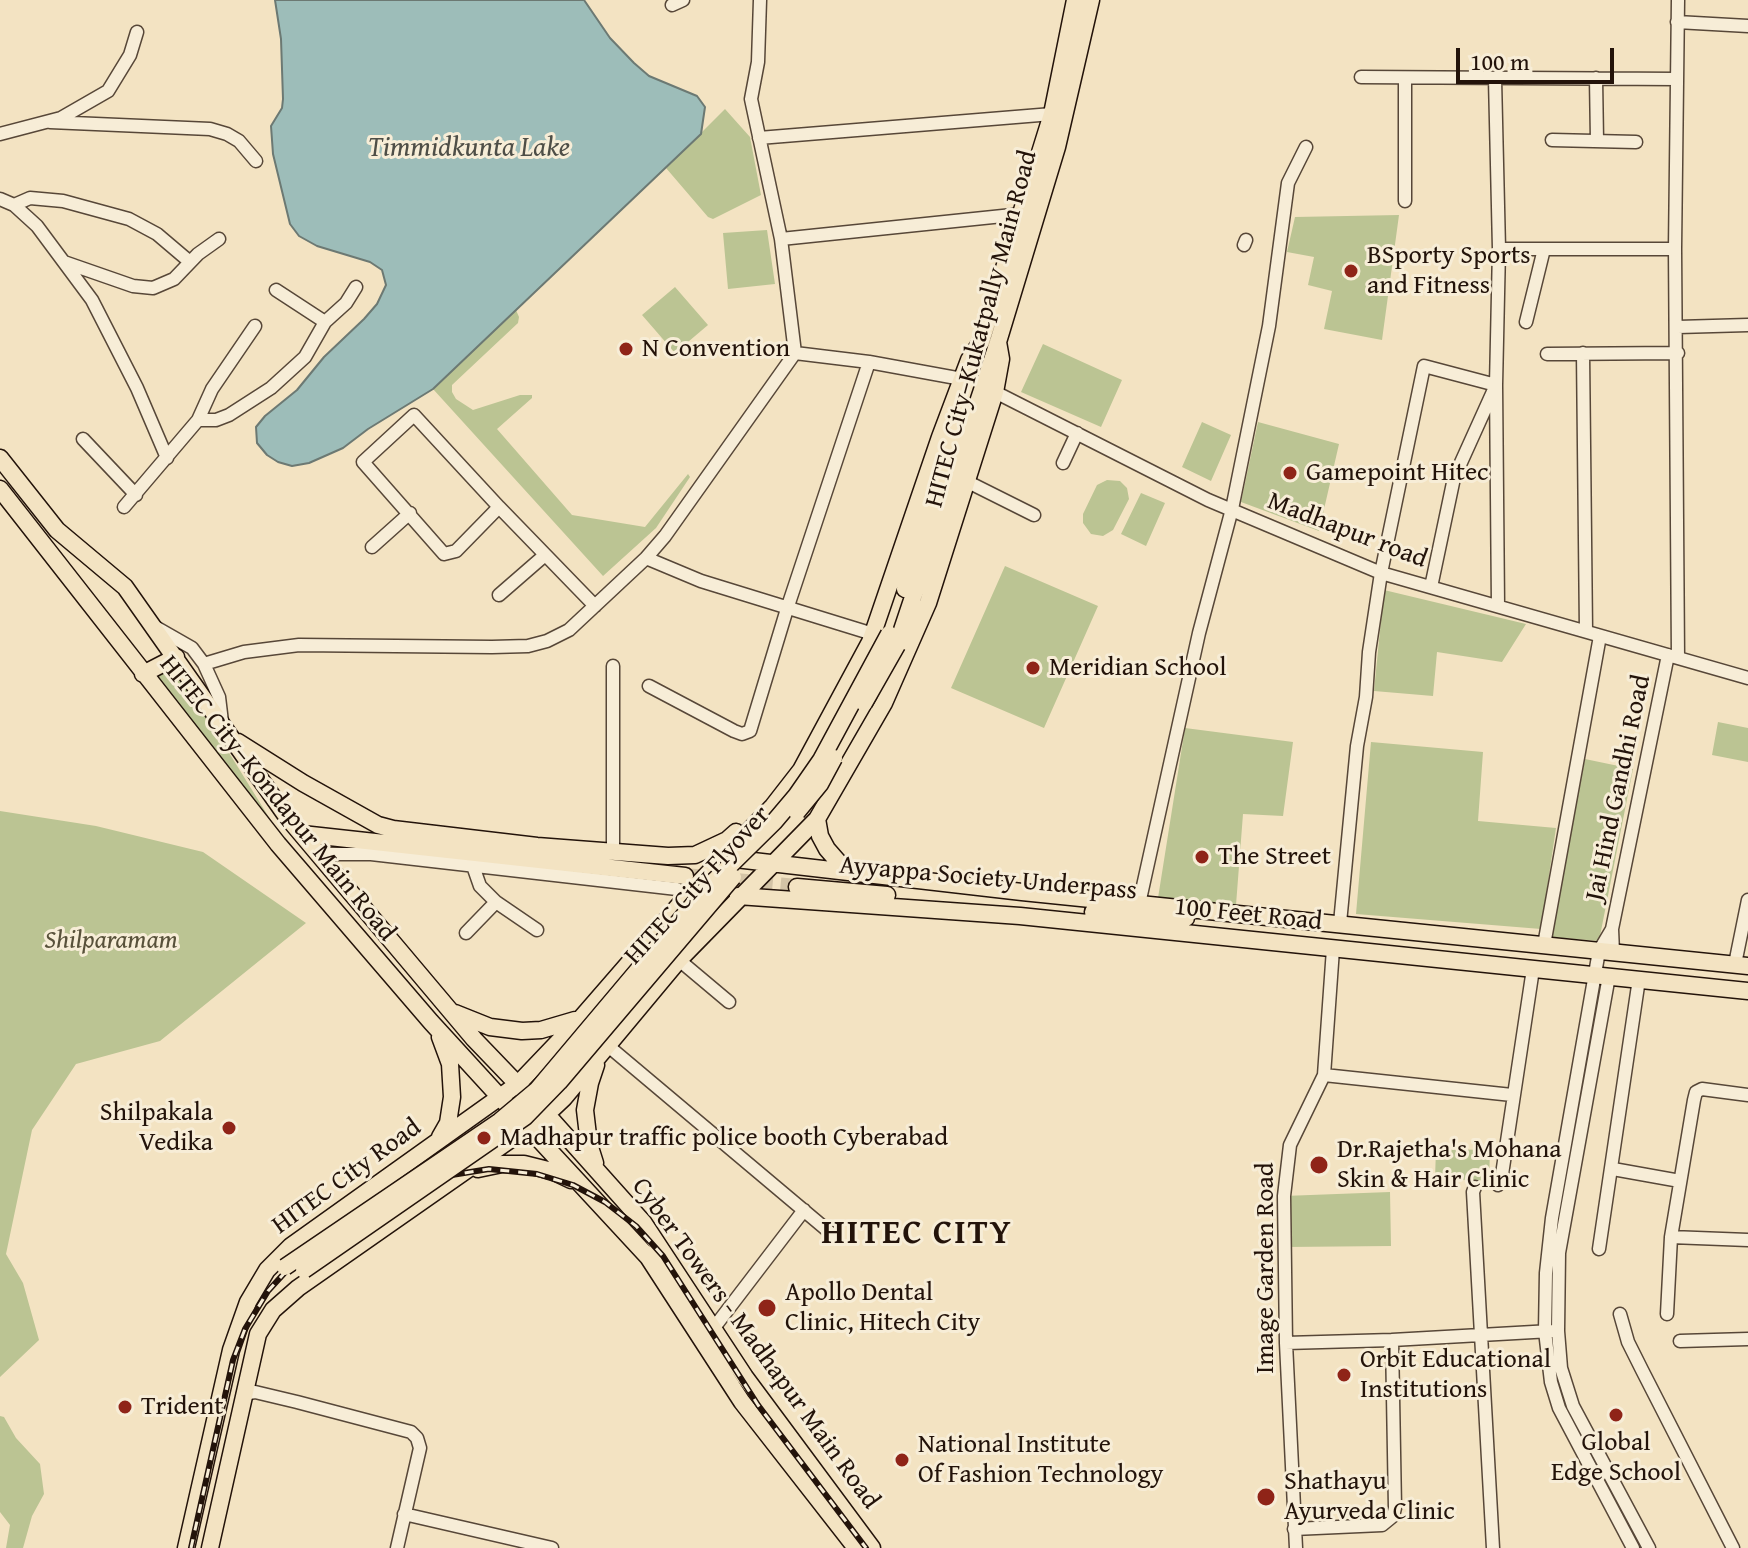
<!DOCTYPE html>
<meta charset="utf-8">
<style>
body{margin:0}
#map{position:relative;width:1748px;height:1548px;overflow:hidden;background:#f3e3c2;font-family:"Gentium Book Plus",serif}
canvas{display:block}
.scale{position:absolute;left:1456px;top:48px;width:158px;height:36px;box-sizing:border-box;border:4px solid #23130a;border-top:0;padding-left:10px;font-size:24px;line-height:28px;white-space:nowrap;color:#23130a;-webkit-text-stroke:6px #f7edd7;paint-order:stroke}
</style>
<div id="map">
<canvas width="1748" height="1548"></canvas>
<div class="scale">100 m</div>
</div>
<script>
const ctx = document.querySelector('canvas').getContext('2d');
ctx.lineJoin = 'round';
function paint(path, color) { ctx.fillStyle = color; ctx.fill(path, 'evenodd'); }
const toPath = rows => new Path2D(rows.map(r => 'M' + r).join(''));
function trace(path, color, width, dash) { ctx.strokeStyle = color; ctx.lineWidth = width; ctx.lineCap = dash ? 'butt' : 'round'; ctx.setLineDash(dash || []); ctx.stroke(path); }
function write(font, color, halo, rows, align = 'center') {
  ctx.font = font + ' "Gentium Book Plus",serif'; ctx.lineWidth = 6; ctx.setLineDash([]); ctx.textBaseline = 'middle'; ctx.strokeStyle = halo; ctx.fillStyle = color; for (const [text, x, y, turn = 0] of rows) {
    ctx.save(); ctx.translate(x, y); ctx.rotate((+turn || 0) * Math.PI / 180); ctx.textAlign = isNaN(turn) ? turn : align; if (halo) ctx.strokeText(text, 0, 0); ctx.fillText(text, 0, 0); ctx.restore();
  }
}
const green = toPath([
 [725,109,750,137,761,195,713,219,708,217,666,168],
 [1399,215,1382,340,1324,329,1332,291,1308,285,1314,257,1287,252,1295,217],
 [767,230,775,284,728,289,723,233],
 [675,287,708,325,675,353,642,315],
 [516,310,519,317,518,323,452,385,452,392,456,399,473,410,520,395,532,395,532,398,497,429,572,515,645,527,688,474,690,477,656,528,603,576,433,389],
 [1043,344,1122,380,1101,427,1021,392],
 [1202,422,1231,435,1211,481,1182,467],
 [1258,422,1339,444,1319,531,1241,502],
 [1107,480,1120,481,1127,488,1129,499,1113,530,1103,536,1091,534,1083,523,1083,514,1097,485],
 [1141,493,1165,503,1146,546,1121,534],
 [1005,566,1098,606,1044,728,951,688],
 [1384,590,1526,624,1502,662,1437,652,1433,696,1374,691],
 [174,664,270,819,155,674,167,673],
 [1718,722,1748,728,1748,762,1712,755],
 [1185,728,1293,742,1283,816,1243,814,1236,905,1158,898],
 [1371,742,1483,752,1478,821,1556,828,1541,929,1356,914],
 [1585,759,1633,769,1599,941,1551,937],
 [0,811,96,826,203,852,306,923,160,1041,76,1064,32,1130,6,1254,23,1283,39,1340,0,1377],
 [1436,1149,1490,1150,1489,1181,1435,1179],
 [1390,1192,1391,1246,1286,1247,1284,1196],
 [0,1416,4,1417,16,1438,40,1464,44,1494,32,1516,23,1548,6,1548,10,1525,0,1512]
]);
const water = toPath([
 [275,0,584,0,610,38,634,63,649,76,697,96,705,107,701,134,433,389,368,429,343,448,309,463,292,466,278,462,267,455,257,443,256,427,265,416,297,390,324,357,364,319,377,304,386,285,382,270,370,262,317,246,299,236,290,224,273,154,271,126,282,108,283,99,281,39,275,0]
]);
const majorTunnel = toPath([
 [685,876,797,887]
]);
const minor = toPath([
 [1678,0,1675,249,1678,658],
 [672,5,683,0],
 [1677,22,1748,26],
 [1361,77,1677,79],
 [1405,78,1405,201],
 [1596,78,1597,141],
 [1495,79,1499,249,1496,385,1498,606],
 [50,122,210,129,227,134,239,141,256,161],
 [0,134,61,118,108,91,130,55,137,32],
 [759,138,1052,114],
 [1552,140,1636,142],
 [0,199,14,205,37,226,92,300,137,388,167,458],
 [14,205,30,198,63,201,129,219,157,234,190,262],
 [781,239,1022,214],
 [1244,245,1246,240],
 [1499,249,1675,249],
 [64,262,133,286,153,288,174,279,198,254,219,239],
 [276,290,325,322],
 [1526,322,1544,249],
 [1678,327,1748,325],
 [795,353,869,362,962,379],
 [1583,353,1586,631],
 [1547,354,1678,353],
 [995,392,1208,500,1381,573,1748,678],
 [198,420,216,420,229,415,271,388,305,357,325,322,346,303,356,287],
 [83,439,136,495],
 [1063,463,1077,433],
 [966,481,1034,515],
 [124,507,198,420,212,389,255,326],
 [499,507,456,551,444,554,363,462,414,415,499,507,595,606],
 [372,547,410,513],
 [646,558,701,581,873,634],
 [499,595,545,555],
 [157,628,192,648,204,664,219,697,222,722],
 [204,664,244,652,299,645,492,647,528,646,547,641,569,630,646,558,665,536,795,353,781,239,751,99,758,62,760,0],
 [649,686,734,731,742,734,750,731,787,609,869,362],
 [613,851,613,666],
 [317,854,371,854,677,889],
 [473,866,480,886,496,902,537,930],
 [1139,904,1199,633,1232,509,1269,326,1288,183,1306,147],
 [1340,923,1357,746,1366,697,1369,652,1381,573,1424,366,1496,385,1454,478,1431,587],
 [1612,929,1668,655],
 [466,933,496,902],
 [1544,945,1600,636],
 [1613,952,1612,929,1599,951,1552,1218,1546,1273,1545,1331,1551,1382,1559,1408,1633,1548],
 [679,960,729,1002],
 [1735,964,1748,900],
 [1609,976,1559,1253,1558,1331,1561,1368,1573,1406,1649,1548],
 [607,1045,833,1235],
 [1324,1075,1512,1095],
 [1613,1169,1680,1181],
 [1498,1185,1501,1181,1533,969],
 [1475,1187,1473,1192,1493,1548],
 [1671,1237,1748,1240],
 [1599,1249,1639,979],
 [1620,1314,1628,1342,1642,1370,1733,1548],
 [1667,1314,1671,1237,1694,1100,1696,1092,1702,1089,1748,1095],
 [713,1329,804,1210],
 [1392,1340,1551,1331],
 [1680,1341,1748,1339],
 [1286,1343,1392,1340,1395,1508,1393,1516,1382,1525,1294,1529],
 [243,1394,255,1392,297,1402,411,1432,417,1438,420,1448,397,1548],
 [404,1514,552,1548],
 [1296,1548,1286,1343,1284,1196,1290,1145,1324,1075,1333,949]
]);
const major = toPath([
 [0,458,57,530,125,587,287,817,474,1039,523,1090],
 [0,489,278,844,431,1022,507,1105],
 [905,589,961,409],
 [897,645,998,342,1057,147,1091,0],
 [143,674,176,657],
 [238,742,303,783,378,825,393,829,537,846,668,856,695,855,727,840,736,832],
 [817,819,820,836,827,849,841,865,852,873],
 [302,834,685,876],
 [727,858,1022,892,1748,966],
 [797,887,887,895],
 [738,896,1020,916,1748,991],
 [1093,912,1186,918],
 [455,1013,490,1027,522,1031,541,1030,575,1020],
 [542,1109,643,1222,745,1377,872,1548],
 [523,1122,648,1257,742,1402,856,1548],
 [440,1137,448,1123,452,1097,450,1064,440,1037],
 [595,1163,589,1144,585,1110,590,1083,596,1065],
 [478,1169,502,1164,524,1164,552,1171,571,1180],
 [186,1548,231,1350,248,1302,267,1270,291,1246,518,1084,582,1017,694,888,773,806,801,770,870,642,940,437,969,360,981,342,1052,114,1075,0],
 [210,1548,258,1334,273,1310,298,1288,547,1114,564,1098,679,960,817,819,884,703,928,603,995,392,1001,359,998,342]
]);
const rail = toPath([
 [191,1548,233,1360,245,1329,268,1291,290,1267,319,1245,396,1194,433,1178,489,1169,537,1174,573,1185,605,1202,636,1226,663,1256,758,1405,866,1548]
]);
const majorBridge = toPath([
 [864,703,897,645],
 [797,812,820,784,834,758],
 [285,1267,500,1121,537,1090,708,887,774,822,796,796,821,760,889,634],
 [304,1270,525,1117,559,1082,733,877]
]);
const markers = [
 [1351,271,8,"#8f2418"],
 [626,349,8,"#8f2418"],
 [1290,473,8,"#8f2418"],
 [1033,668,8,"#8f2418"],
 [1202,857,8,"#8f2418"],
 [229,1128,8,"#8f2418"],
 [484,1138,8,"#8f2418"],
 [1319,1165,10,"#8f2418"],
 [767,1308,10,"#8f2418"],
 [1344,1375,8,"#8f2418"],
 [125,1407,8,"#8f2418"],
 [1616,1415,8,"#8f2418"],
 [902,1460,8,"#8f2418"],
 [1266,1497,10,"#8f2418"]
];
const poiNames = [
 ["BSporty Sports",1367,256],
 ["and Fitness",1367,286],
 ["N Convention",642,349],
 ["Gamepoint Hitec",1306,473],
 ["Meridian School",1049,668],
 ["The Street",1218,857],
 ["Shilpakala",213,1113,"right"],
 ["Vedika",213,1143,"right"],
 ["Madhapur traffic police booth Cyberabad",500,1138],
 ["Dr.Rajetha's Mohana",1337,1150],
 ["Skin & Hair Clinic",1337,1180],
 ["Apollo Dental",785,1293],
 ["Clinic, Hitech City",785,1323],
 ["Orbit Educational",1360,1360],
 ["Institutions",1360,1390],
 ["Trident",141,1407],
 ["Global",1616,1443,"center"],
 ["Edge School",1616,1473,"center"],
 ["National Institute",918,1445],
 ["Of Fashion Technology",918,1475],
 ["Shathayu",1284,1482],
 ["Ayurveda Clinic",1284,1512]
];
const streetNames = [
 ["HITEC City–Kukatpally Main Road",982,329,-75],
 ["Madhapur road",1347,531,21],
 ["Jai Hind Gandhi Road",1619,788,-78],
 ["HITEC City–Kondapur Main Road",277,799,51],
 ["Ayyappa Society Underpass",988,879,5],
 ["HITEC City Flyover",698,886,-48],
 ["100 Feet Road",1248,915,6],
 ["HITEC City Road",347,1177,-36],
 ["Image Garden Road",1266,1268,-90],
 ["Cyber Towers - Madhapur Main Road",755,1344,54]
];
const parkNames = [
 ["Shilparamam",111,941]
];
const waterNames = [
 ["Timmidkunta Lake",469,149]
];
const districtNames = [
 ["HITEC CITY",917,1234]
];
paint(green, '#bbc493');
paint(water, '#9dbdb9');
trace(water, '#6c7973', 2);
trace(majorTunnel, '#d4c4a6', 16, [16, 8]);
trace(minor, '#574738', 15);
trace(major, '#23130a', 19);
trace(minor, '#f7edd7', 12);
trace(major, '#f3e3c2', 16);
trace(rail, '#23130a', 6);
trace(rail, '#f7edd7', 3, [9]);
trace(majorBridge, '#23130a', 19, []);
trace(majorBridge, '#f3e3c2', 16);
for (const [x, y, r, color] of markers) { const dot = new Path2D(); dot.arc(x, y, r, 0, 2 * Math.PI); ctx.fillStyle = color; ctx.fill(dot); trace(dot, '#f7edd7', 3); }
write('26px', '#23130a', '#f7edd7', poiNames, 'left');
write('26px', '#23130a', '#f7edd7', streetNames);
write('italic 26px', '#58513a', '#f7edd7', parkNames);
write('italic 28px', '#4e4e47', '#f7edd7', waterNames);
ctx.letterSpacing = '2px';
write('bold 34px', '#23130a', '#f7edd7', districtNames);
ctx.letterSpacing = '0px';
</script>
